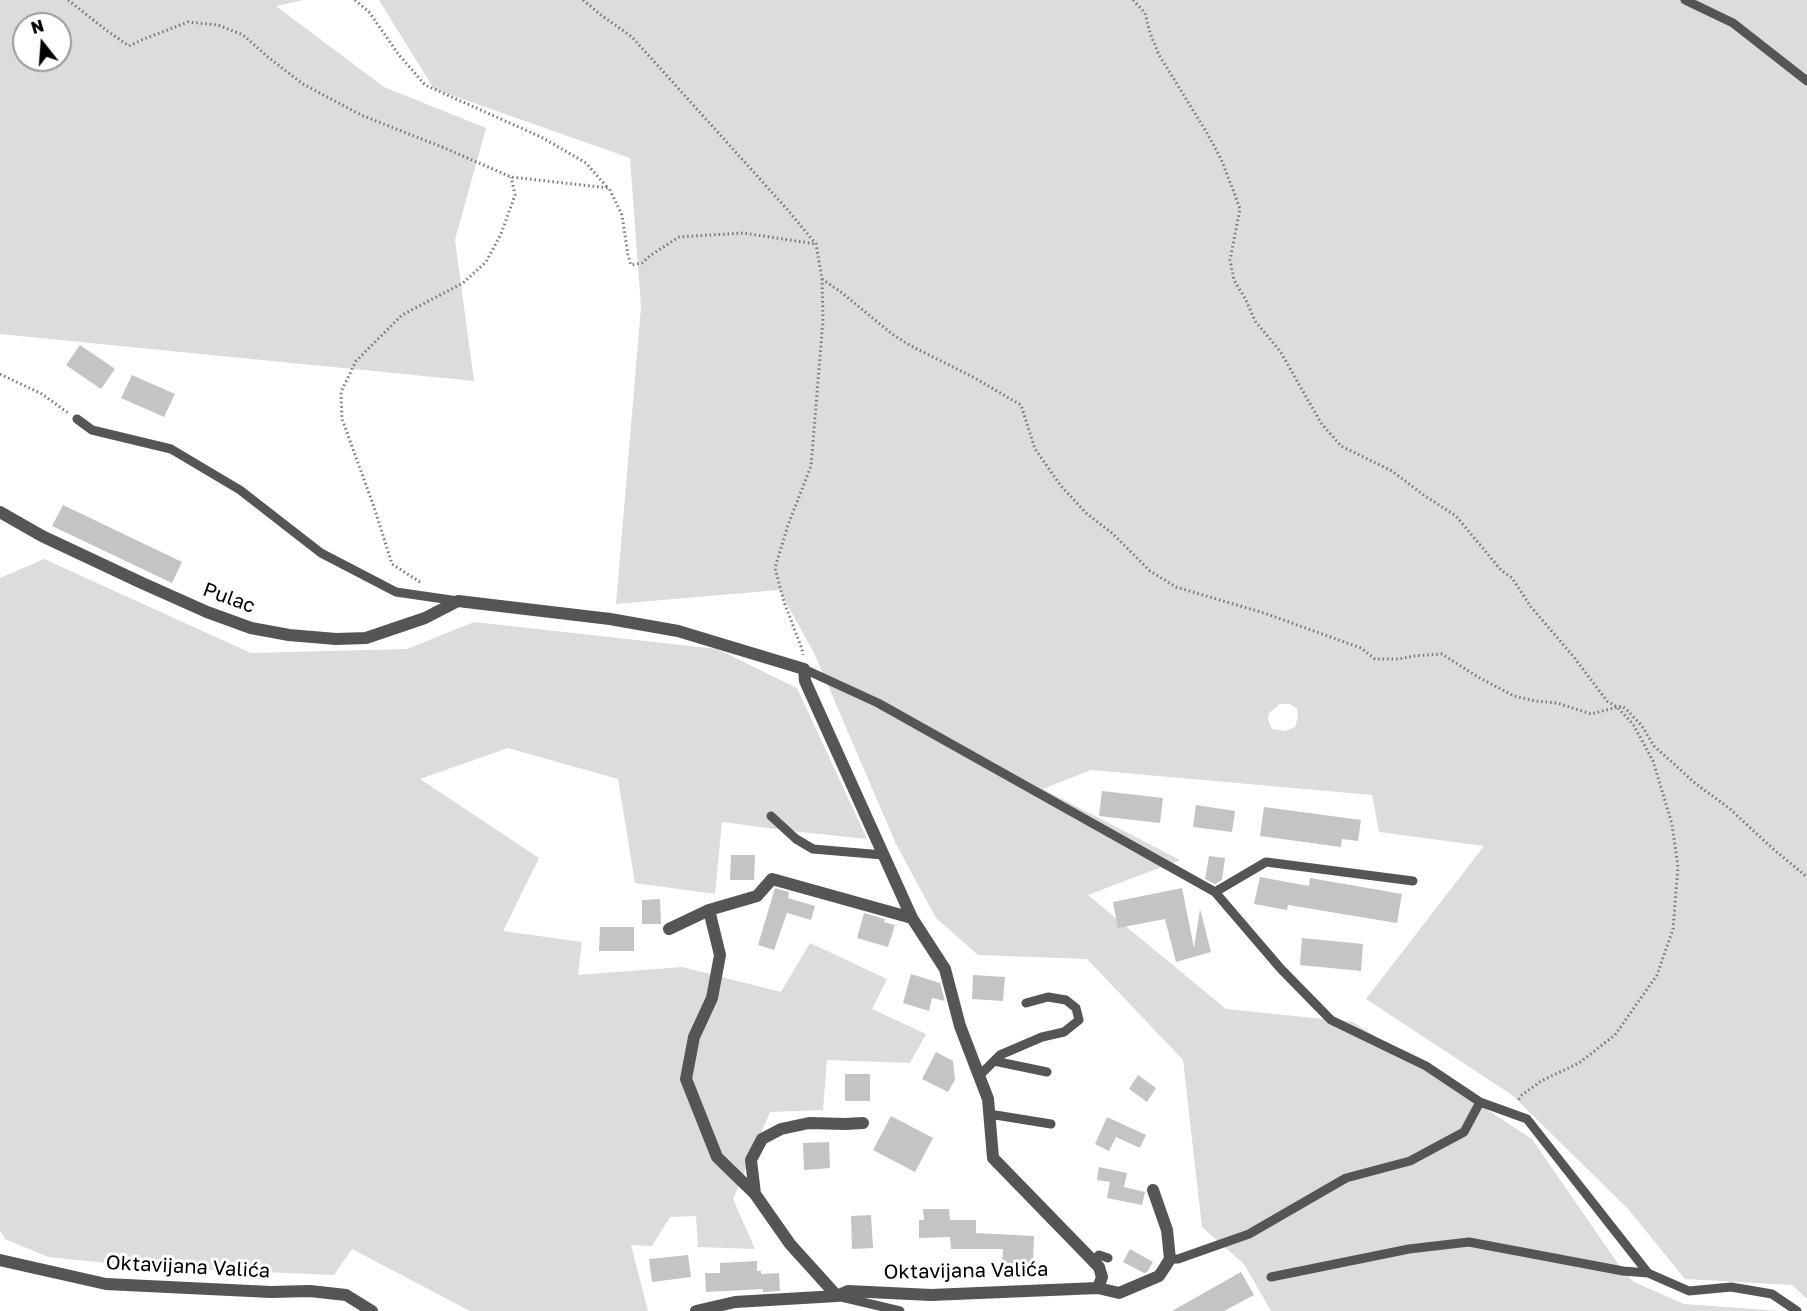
<!DOCTYPE html>
<meta charset="utf-8">
<style>
body{margin:0}
#map{position:relative;width:1807px;height:1311px;overflow:hidden;background:#fff;font-family:"Golos Text",sans-serif}
canvas{display:block}
.north{position:absolute;left:12px;top:12px;width:60px;height:60px;box-sizing:border-box;background:#fff;border:2px solid #999;border-radius:50%;rotate:343deg;font-size:16px;font-weight:700;line-height:24px;text-align:center;color:#000}
.north::after{content:'';display:block;margin:auto;width:21px;height:27px;background:#000;clip-path:polygon(50% 0,100% 100%,50% 72%,0 100%)}
</style>
<div id="map">
<canvas width="1807" height="1311"></canvas>
<div class="north">N</div>
</div>
<script>
const ctx = document.querySelector('canvas').getContext('2d');
ctx.lineJoin = 'round';
function paint(path, color) { ctx.fillStyle = color; ctx.fill(path, 'evenodd'); }
const toPath = rows => new Path2D(rows.map(r => 'M' + r).join(''));
function trace(path, color, width, dash) { ctx.strokeStyle = color; ctx.lineWidth = width; ctx.lineCap = dash ? 'butt' : 'round'; ctx.setLineDash(dash || []); ctx.stroke(path); }
function write(font, color, halo, rows, align = 'center') {
  ctx.font = font + ' "Golos Text",sans-serif'; ctx.lineWidth = 6; ctx.setLineDash([]); ctx.textBaseline = 'middle'; ctx.strokeStyle = halo; ctx.fillStyle = color; for (const [text, x, y, turn = 0] of rows) {
    ctx.save(); ctx.translate(x, y); ctx.rotate((+turn || 0) * Math.PI / 180); ctx.textAlign = isNaN(turn) ? turn : align; if (halo) ctx.strokeText(text, 0, 0); ctx.fillText(text, 0, 0); ctx.restore();
  }
}
const green = toPath([
 [0,0,303,0,276,6,384,87,486,128,455,240,474,381,0,334],
 [24,24,60,24,60,60,24,60],
 [379,0,1807,0,1807,1299,1792,1285,1685,1279,1628,1209,1512,1095,1366,999,1484,846,1379,832,1372,795,1091,770,1043,789,1180,860,1088,895,1226,1009,1353,1022,1532,1139,1623,1271,1634,1282,1684,1304,1781,1311,1271,1311,1244,1264,1202,1227,1183,1060,1087,959,978,955,936,918,896,844,814,653,779,590,616,604,641,307,630,158,434,89],
 [1280,704,1290,704,1297,709,1298,717,1295,727,1285,731,1272,729,1268,720,1269,713],
 [44,559,251,653,407,649,474,622,717,649,797,688,867,839,791,831,722,822,715,894,635,883,618,779,508,748,420,779,539,858,503,931,582,942,578,975,682,967,781,992,810,943,887,979,872,1009,926,1034,910,1063,827,1060,823,1110,770,1112,733,1199,755,1249,698,1247,696,1216,670,1217,652,1246,631,1245,648,1311,470,1311,352,1249,334,1275,145,1267,48,1257,5,1239,0,1230,0,578]
]);
const building = toPath([
 [80,345,115,369,101,389,66,365],
 [132,375,175,394,164,417,121,398],
 [63,505,182,562,172,583,52,526],
 [1102,791,1163,798,1160,823,1099,816],
 [1196,805,1235,811,1232,832,1193,827],
 [1264,807,1361,820,1358,841,1342,839,1341,847,1260,836],
 [731,855,755,855,754,880,730,880],
 [1209,856,1225,858,1222,880,1215,884,1205,879],
 [1260,877,1309,886,1310,878,1402,894,1397,923,1288,905,1287,910,1254,904],
 [775,888,789,892,788,898,815,906,811,920,787,913,774,950,758,945],
 [1182,888,1194,948,1200,909,1211,952,1176,962,1165,919,1118,928,1113,902],
 [660,899,661,924,642,924,642,900],
 [864,913,885,919,884,922,895,925,888,947,857,938],
 [600,927,634,927,634,951,599,951],
 [1302,938,1363,944,1361,971,1300,965],
 [911,974,940,983,945,1001,932,998,929,1011,903,1003],
 [973,975,1005,977,1003,1001,972,999],
 [936,1052,953,1061,955,1080,948,1092,922,1079],
 [845,1074,870,1074,870,1101,845,1101],
 [1138,1075,1156,1088,1147,1102,1129,1089],
 [891,1116,933,1138,915,1172,873,1150],
 [1107,1117,1146,1135,1140,1148,1116,1137,1109,1151,1095,1144],
 [829,1142,830,1168,804,1170,803,1143],
 [1099,1167,1127,1173,1124,1187,1145,1192,1142,1205,1107,1198,1110,1182,1097,1180],
 [923,1209,949,1209,950,1220,976,1220,976,1233,1034,1236,1033,1264,1002,1263,1003,1249,951,1249,950,1237,919,1238,919,1220,924,1220],
 [871,1215,873,1248,852,1249,851,1216],
 [1130,1249,1153,1262,1147,1272,1144,1273,1123,1262],
 [688,1255,691,1277,652,1282,649,1259],
 [757,1261,757,1271,761,1271,761,1274,779,1273,780,1291,763,1292,763,1289,706,1292,705,1273,720,1273,720,1263],
 [1241,1272,1254,1295,1224,1311,1172,1311]
]);
const path = toPath([
 [68,0,106,30,129,46,144,39,188,22,218,25,243,35,269,58,303,84,361,115,442,147,511,177,609,188,622,215,628,255,631,265,642,263,651,255,679,237,743,233,816,244],
 [355,0,369,12,399,55,425,85,541,137,586,163,607,187],
 [583,0,601,15,632,37,786,208,816,244,822,279,823,320,811,466,788,525,775,568,784,602,802,649,803,655],
 [1133,0,1145,13,1150,33,1159,55,1207,133,1221,159,1235,195,1240,209,1230,260,1234,280,1246,300,1255,321,1280,351,1321,423,1341,446,1392,471,1425,496,1456,516,1501,570,1512,578,1531,607,1573,656,1607,701,1617,707,1633,724,1653,761,1672,824,1678,867,1673,929,1657,975,1615,1035,1579,1063,1541,1081,1522,1095,1517,1102],
 [822,279,841,292,892,334,911,346,973,377,1021,405,1035,449,1061,486,1087,514,1112,533,1150,571,1176,587,1264,613,1361,648,1375,659,1399,659,1414,656,1442,654,1478,677,1514,696,1536,701,1557,703,1591,714,1622,706,1628,711,1642,726,1654,746,1696,784,1729,808,1772,848,1807,877],
 [0,374,42,394,68,413],
 [420,582,392,564,374,507,342,419,341,392,356,361,402,315,463,283,486,262,501,234,515,195,511,177]
]);
const lane = toPath([
 [1685,0,1733,23,1807,81],
 [77,419,92,430,171,449,240,490,321,553,396,592,458,601],
 [804,669,878,703,1215,892,1281,969,1331,1020,1426,1066,1480,1102],
 [771,816,796,839,813,849,883,855],
 [1215,892,1266,862,1413,881],
 [994,1061,1047,1072],
 [979,1076,1000,1055,1042,1037,1064,1032,1079,1020,1076,1008,1066,1000,1048,997,1026,1003],
 [989,1114,1051,1124],
 [1170,1259,1178,1259,1249,1234,1346,1178,1410,1161,1464,1132,1480,1102,1527,1119,1648,1273],
 [1093,1261,1099,1255,1108,1258],
 [1271,1277,1409,1249,1469,1242,1623,1271,1648,1273,1689,1291,1731,1287,1772,1294,1797,1311],
 [837,1296,900,1311]
]);
const street = toPath([
 [0,512,42,536,142,583,207,612,251,628,289,635,336,639,366,638,425,618,458,601,610,619,678,631,804,669,805,681,912,918],
 [709,910,720,955,712,998,694,1037,686,1079,717,1157,755,1194],
 [669,929,709,910,757,896,772,879,912,918,945,969,960,1026,988,1099,993,1158,1099,1267,1102,1277,1098,1288,931,1295,848,1291,837,1296,735,1302,696,1311],
 [0,1260,106,1284,271,1292,310,1291,346,1295,372,1311],
 [1098,1288,1119,1293,1159,1276,1165,1267,1170,1259,1167,1230,1153,1190],
 [837,1296,790,1244,755,1194,751,1160,762,1139,781,1129,809,1123,845,1124,863,1123]
]);
const streetNames = [
 ["Pulac",229,598,20],
 ["Oktavijana Valića",188,1267,3],
 ["Oktavijana Valića",966,1271,-1]
];
paint(green, '#dcdcdc');
paint(building, '#c4c4c4');
trace(path, '#777', 3, [1.5, 3]);
trace(lane, '#555', 9);
trace(street, '#555', 12);
write('20px', '#000', '#fff', streetNames);
</script>
